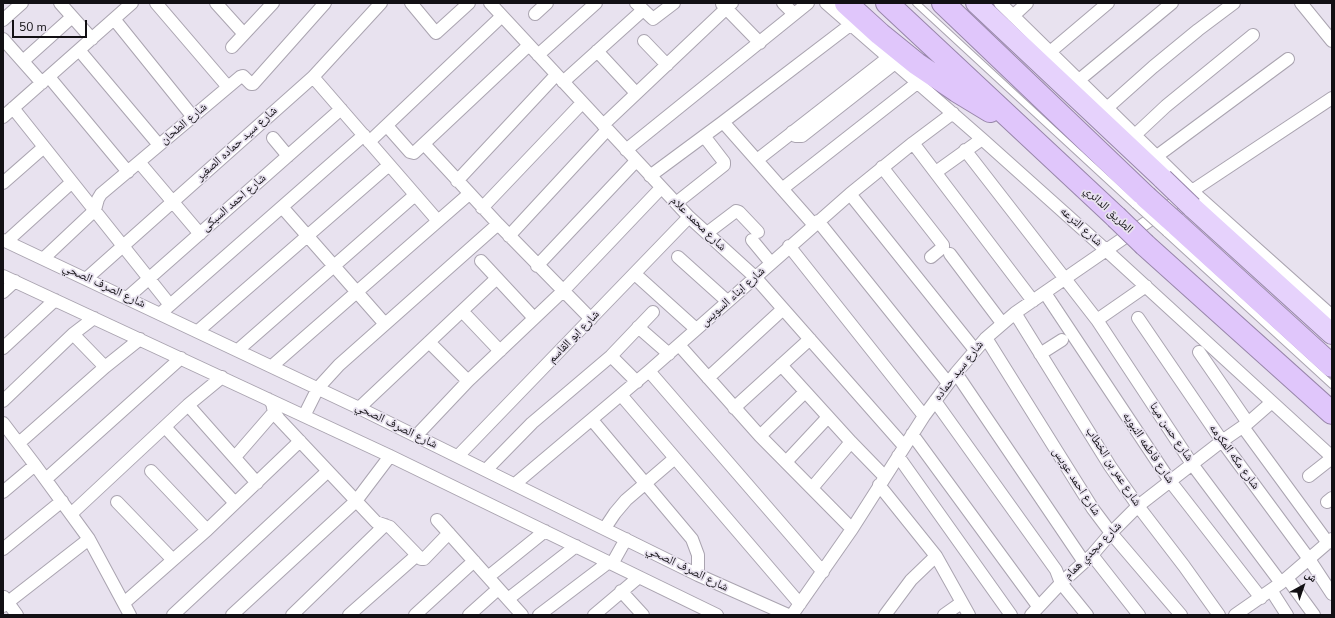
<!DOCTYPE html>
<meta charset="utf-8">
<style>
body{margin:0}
#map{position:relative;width:1335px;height:618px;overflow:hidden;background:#e8e2ef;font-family:"Nunito Sans","Noto Naskh Arabic",sans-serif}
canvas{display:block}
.frame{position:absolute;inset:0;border:4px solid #121014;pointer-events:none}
.north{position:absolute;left:1283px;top:566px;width:40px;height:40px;-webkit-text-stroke:3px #e8e2ef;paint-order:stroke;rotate:40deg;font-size:11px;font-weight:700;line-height:16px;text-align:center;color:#121014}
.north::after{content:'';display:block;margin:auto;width:14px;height:18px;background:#121014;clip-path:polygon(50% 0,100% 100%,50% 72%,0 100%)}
.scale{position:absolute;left:12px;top:20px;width:75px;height:18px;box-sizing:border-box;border:2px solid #121014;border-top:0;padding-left:5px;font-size:12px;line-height:14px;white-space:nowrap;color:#121014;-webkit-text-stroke:3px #e8e2ef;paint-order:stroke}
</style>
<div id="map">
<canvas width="1335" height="618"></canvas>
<div class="frame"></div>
<div class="north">ش</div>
<div class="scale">50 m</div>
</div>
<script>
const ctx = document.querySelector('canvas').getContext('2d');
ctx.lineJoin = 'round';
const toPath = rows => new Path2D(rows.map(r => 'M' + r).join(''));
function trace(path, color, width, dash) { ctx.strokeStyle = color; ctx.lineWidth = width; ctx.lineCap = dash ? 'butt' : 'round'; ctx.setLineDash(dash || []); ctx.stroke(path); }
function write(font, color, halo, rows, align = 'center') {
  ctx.font = font + ' "Nunito Sans","Noto Naskh Arabic",sans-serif'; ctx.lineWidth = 3.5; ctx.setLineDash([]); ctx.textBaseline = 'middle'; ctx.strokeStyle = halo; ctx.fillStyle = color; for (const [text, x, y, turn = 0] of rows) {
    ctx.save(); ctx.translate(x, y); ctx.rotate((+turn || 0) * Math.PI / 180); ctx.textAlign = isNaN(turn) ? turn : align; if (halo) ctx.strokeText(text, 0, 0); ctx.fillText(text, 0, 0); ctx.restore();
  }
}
const service = toPath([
 [916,3,1135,205],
 [1166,233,1332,385]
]);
const minor = toPath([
 [60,3,92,39],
 [156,3,228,87],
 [216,3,244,34],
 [411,3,436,33,469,3],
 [490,3,676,203,689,217,755,277,904,446],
 [636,3,653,19,674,3],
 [783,3,794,14],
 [826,3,982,139,1107,251,1332,457],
 [1000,3,1192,191,1332,316],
 [1301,3,1332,41],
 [722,4,760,43],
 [535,14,547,3],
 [1013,16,1027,3],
 [114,19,193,117],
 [3,20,22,3],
 [3,39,42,83],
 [644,41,667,65],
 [232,47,273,3],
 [79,50,159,145],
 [597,51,636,93],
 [1050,52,1108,3],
 [538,55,596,3],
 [23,61,72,17],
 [49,77,128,172],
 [313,77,438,221],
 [1079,80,1172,3],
 [563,82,643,10],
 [13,108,170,305],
 [1107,108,1153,67,1198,30,1234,3],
 [3,117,132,3],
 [723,122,814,225],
 [603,125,732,3],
 [387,126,410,152,414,153,529,45],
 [792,132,795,136,802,136,895,63],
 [1135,135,1166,106,1253,35],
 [273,138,288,156],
 [369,142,502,16],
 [913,143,1033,301],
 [424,144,498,224,591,319],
 [626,150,808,3],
 [965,150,1097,320,1192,464,1281,583],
 [1157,156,1288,59],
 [757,160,889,57],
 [139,162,200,234],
 [882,167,943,245,943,247,931,257],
 [936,172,982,139],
 [650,176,723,122,850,25],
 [457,181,556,75],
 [3,183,44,147],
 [782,189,917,83],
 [850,194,975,350],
 [676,203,724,165,724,162,704,136],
 [282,207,385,324],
 [482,208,582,103],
 [818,221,948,383],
 [707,233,736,211,739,212,758,232],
 [509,236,607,130],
 [3,240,359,408,698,575,788,615],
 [752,240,771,263],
 [7,241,72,182],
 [789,246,924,416],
 [950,254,1002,323],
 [678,257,727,301],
 [44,258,95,210,98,199,101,194,240,77,243,76,251,84,253,84,325,3],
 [481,261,534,318],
 [537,266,636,161],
 [635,274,696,329],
 [3,276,390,456,717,615],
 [87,278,313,77,381,3],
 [3,292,15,281],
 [1045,293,1170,481,1261,598],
 [128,297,341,109],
 [462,311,500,351],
 [161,313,364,135],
 [1015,313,1110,466,1138,506,1184,566,1219,615],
 [1138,318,1222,441,1309,559,1332,594],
 [1097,320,1146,286],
 [638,327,669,354],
 [198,331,389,165],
 [73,334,105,367],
 [986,338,1093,509,1111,533,1181,615],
 [429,342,468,381],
 [679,345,760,436,852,529],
 [3,348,55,300],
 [238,350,415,195],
 [1199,352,1248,423],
 [1040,354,1062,340],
 [611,356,637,382],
 [781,365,851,442,885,477],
 [272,366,469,194],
 [649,371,823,572],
 [956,373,1084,562],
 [708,378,783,309],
 [621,395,800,604],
 [268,399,272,403,274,412,279,419,376,522,390,527,421,559,424,559,449,533],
 [3,401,73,334,94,318],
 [935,401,1056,570,1061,583,1087,615],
 [188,405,257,483],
 [359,408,497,278],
 [734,408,810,339],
 [304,416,318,388,339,365,498,224],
 [592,420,692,539,698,555,698,575],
 [3,423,35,465,89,539,130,615],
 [165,427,235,503],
 [1243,427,1328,543],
 [912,434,1038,606],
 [416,436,468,381,563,291,661,188],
 [760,436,805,392],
 [19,443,105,367,140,339],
 [458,456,689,217],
 [898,456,1011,615],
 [235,457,274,412],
 [786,462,828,417],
 [486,470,532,423,611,356,653,312],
 [151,471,207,530],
 [1309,476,1332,458],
 [46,479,181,358],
 [515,484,649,371,850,194,913,143,953,113],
 [879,485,936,556,969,615],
 [812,488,851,442],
 [3,492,35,465],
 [117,502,173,560],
 [1327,502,1332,498],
 [71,514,188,405,222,377],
 [437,520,522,615],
 [605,528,615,513,626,500,675,458],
 [3,549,62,501],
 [1092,555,1139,615],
 [612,564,626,539],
 [488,577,545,531],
 [1287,578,1314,615],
 [1271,590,1287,615],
 [621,591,643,615],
 [4,597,17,615],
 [508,599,576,546],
 [124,603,207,530,300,441],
 [3,606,89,539],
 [173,615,328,471],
 [232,615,356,501,390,456],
 [292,615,385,525],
 [349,615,417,555],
 [415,615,474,561],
 [469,615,498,589],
 [539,615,609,562],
 [594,615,639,577],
 [792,615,852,529,924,416,956,373,986,338,1015,313,1192,191,1332,98],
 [885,615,911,580,936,556],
 [944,615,961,603],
 [1031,615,1061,583,1092,555,1111,533,1138,506,1222,441,1248,423,1272,402],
 [1235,615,1281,583,1332,539]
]);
const trunk = toPath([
 [976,3,1163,179],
 [1192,207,1332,334]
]);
const motorway = toPath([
 [846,3,880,34,917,64,957,91,990,111],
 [887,3,1116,217],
 [943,3,1146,197],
 [1175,223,1332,366],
 [1145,245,1332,413]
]);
const serviceBridge = toPath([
 [1135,205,1166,233]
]);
const trunkBridge = toPath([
 [1163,179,1192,207]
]);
const motorwayBridge = toPath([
 [1146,197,1175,223],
 [1116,217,1145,245]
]);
const streetNames = [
 ["شارع الطحان",184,124,-40],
 ["شارع سيد حماده الصغير",237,144,-42],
 ["شارع احمد السبكى",234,203,-41],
 ["الطريق الدائري",1108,210,43],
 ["شارع محمد علام",698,224,44],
 ["شارع الترعه",1081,227,42],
 ["شارع الصرف الصحي",104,286,25],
 ["شارع ابناء السويس",733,297,-42],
 ["شارع ابو القاسم",574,337,-46],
 ["شارع سيد حماده",959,371,-52],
 ["شارع الصرف الصحي",396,426,26],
 ["شارع حسن مينا",1171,432,56],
 ["شارع فاطمه النبويه",1148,448,56],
 ["شارع مكه المكرمه",1234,457,54],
 ["شارع عمر بن الخطاب",1113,467,57],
 ["شارع احمد عويس",1076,482,57],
 ["شارع مجدي همام",1093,551,-45],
 ["شارع الصرف الصحي",687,569,26]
];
trace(service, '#aaa4b0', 8);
trace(minor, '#aaa4b0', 14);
trace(trunk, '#9886aa', 22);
trace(motorway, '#9886aa', 24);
trace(service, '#fff', 6);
trace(minor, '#fff', 12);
trace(trunk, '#e6d2fc', 20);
trace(motorway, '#e0c6fb', 22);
trace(serviceBridge, '#aaa4b0', 8, []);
trace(trunkBridge, '#9886aa', 22, []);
trace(motorwayBridge, '#9886aa', 24, []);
trace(serviceBridge, '#fff', 6);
trace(trunkBridge, '#e6d2fc', 20);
trace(motorwayBridge, '#e0c6fb', 22);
write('12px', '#121014', '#e8e2ef', streetNames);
</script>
